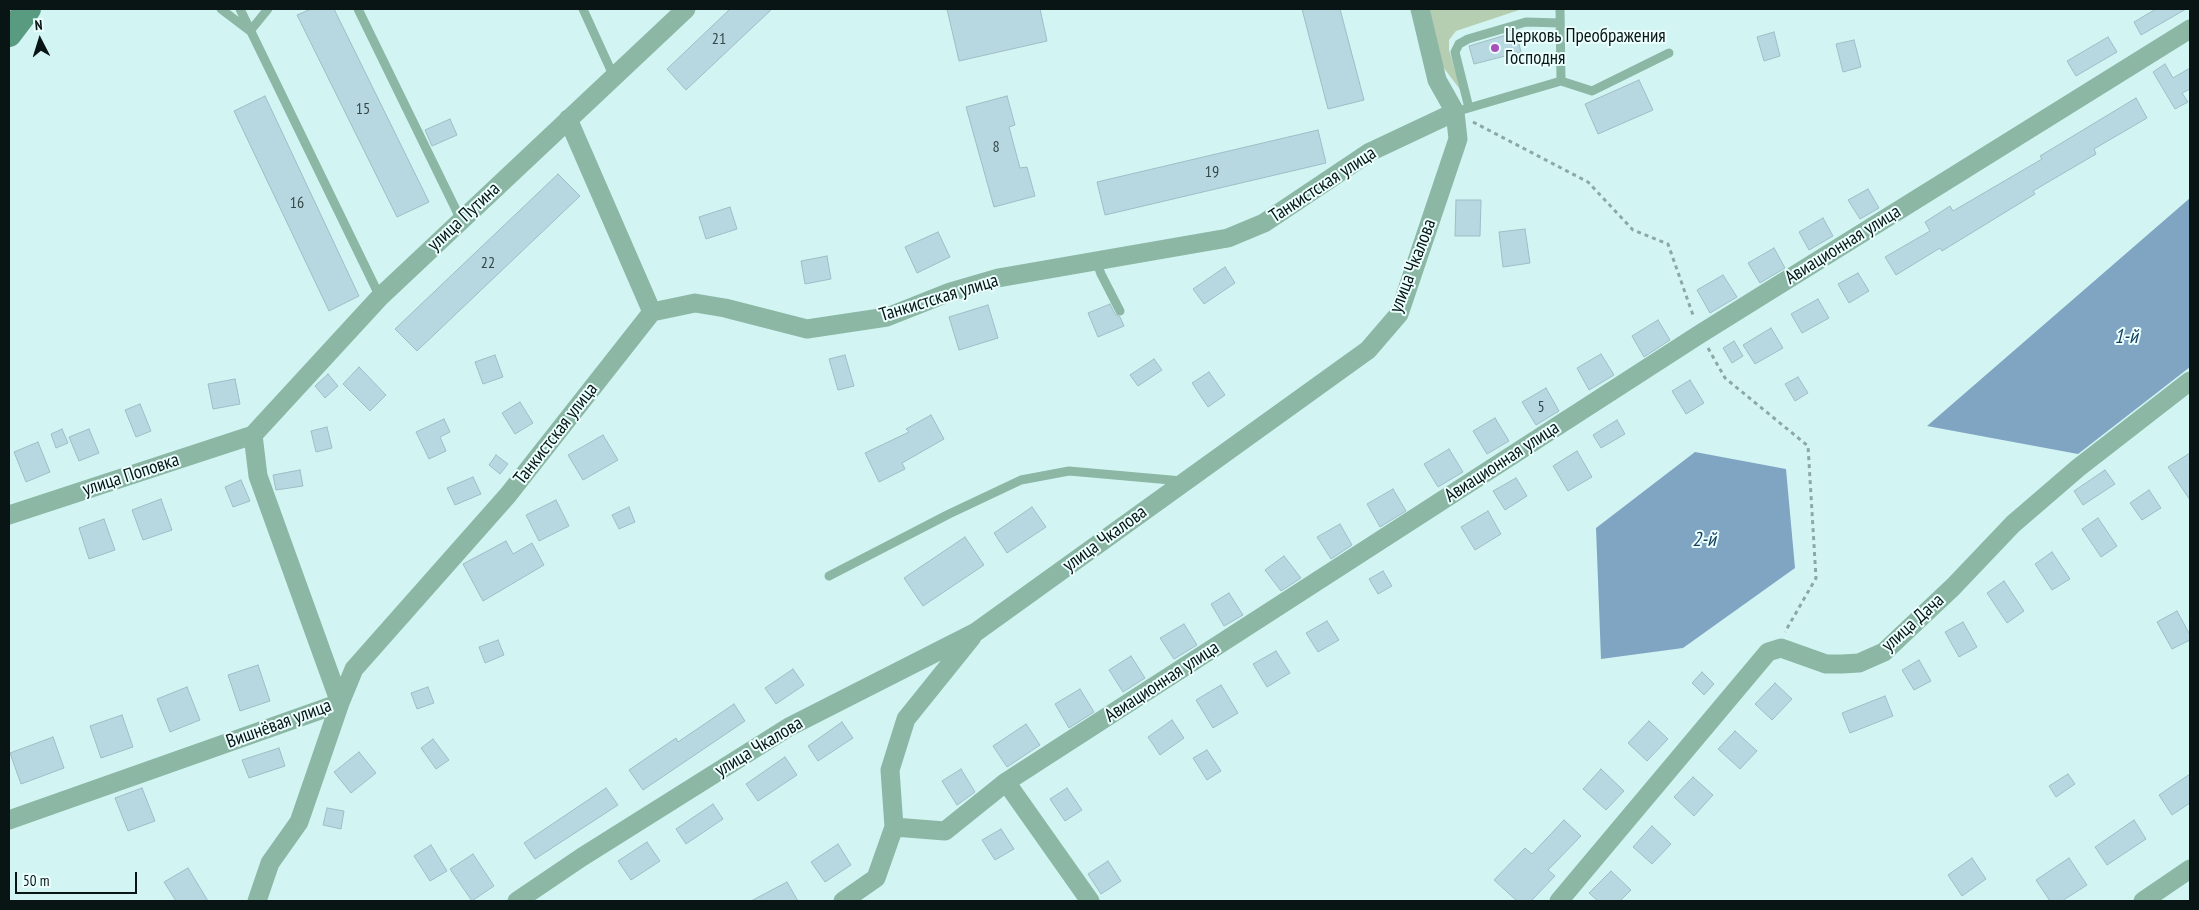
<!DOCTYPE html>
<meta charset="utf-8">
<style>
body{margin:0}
#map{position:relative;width:2199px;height:910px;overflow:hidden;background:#d2f5f3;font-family:"PT Sans Narrow",sans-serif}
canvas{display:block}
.frame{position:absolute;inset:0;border:10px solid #081514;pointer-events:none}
.north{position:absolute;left:15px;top:15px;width:50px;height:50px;-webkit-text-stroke:4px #eafffe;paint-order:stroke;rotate:355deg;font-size:14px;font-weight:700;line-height:20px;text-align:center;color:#081514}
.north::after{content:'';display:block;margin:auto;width:18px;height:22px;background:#081514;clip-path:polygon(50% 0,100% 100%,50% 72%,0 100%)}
.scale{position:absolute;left:15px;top:872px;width:122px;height:22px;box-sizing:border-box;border:2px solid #081514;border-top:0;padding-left:6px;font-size:15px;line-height:18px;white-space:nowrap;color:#081514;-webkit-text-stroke:4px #eafffe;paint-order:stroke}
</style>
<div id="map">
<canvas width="2199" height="910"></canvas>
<div class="frame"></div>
<div class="north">N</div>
<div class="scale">50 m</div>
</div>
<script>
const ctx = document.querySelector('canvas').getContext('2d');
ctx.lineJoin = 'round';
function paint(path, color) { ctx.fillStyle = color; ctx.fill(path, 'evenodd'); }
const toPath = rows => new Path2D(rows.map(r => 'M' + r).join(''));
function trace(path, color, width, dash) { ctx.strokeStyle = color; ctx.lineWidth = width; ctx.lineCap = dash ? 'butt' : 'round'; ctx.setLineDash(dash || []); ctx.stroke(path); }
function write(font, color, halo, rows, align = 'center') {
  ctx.font = font + ' "PT Sans Narrow",sans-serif'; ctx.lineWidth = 4; ctx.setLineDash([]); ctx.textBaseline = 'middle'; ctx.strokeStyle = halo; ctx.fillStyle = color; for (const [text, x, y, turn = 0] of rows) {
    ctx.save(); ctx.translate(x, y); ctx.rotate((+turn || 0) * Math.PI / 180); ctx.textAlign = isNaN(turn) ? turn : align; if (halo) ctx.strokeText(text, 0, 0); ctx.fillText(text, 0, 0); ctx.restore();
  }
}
const green = toPath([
 [1427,9,1522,9,1456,31,1449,40,1449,50,1462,92,1440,63]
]);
const water = toPath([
 [2190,198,2190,367,2078,454,1927,426],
 [1695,452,1786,469,1795,568,1683,648,1601,659,1596,528]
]);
const building = toPath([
 [311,9,334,9,429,202,397,217,297,15,311,9],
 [730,9,772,9,686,90,667,69,730,9],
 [947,9,1040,9,1047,41,959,61,947,9],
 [1302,9,1340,9,1364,100,1328,109,1302,9],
 [2156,9,2186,9,2141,35,2134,22,2156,9],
 [1516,32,1521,52,1474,64,1469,46,1516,32],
 [1774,32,1780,56,1764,61,1757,37,1774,32],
 [2108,37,2117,52,2076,76,2067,61,2108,37],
 [1854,40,1861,67,1843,72,1836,44,1854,40],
 [2165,64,2173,78,2190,68,2190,89,2182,93,2188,102,2175,109,2153,72,2165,64],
 [1639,80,1653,110,1598,134,1585,104,1639,80],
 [265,96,359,296,329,311,234,111,265,96],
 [1007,96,1015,125,1009,127,1020,168,1027,167,1035,196,994,207,966,107,1007,96],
 [2136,98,2147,118,2094,149,2096,154,2033,191,2035,194,1942,251,1940,248,1896,275,1885,257,1930,231,1925,222,1950,206,1953,211,2042,159,2040,156,2136,98],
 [450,119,457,135,432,146,425,130,450,119],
 [1318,130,1326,163,1105,215,1097,182,1318,130],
 [558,174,580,196,417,351,395,329,558,174],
 [1868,189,1879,208,1860,219,1848,200,1868,189],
 [1456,200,1481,200,1480,236,1455,236,1456,200],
 [730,207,737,229,706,239,699,217,730,207],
 [1823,218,1833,236,1809,250,1799,232,1823,218],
 [1525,229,1530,263,1503,267,1499,232,1525,229],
 [938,232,950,257,917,273,905,247,938,232],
 [1774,248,1785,268,1760,283,1748,263,1774,248],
 [827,256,831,279,805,284,801,261,827,256],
 [1225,267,1235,283,1204,304,1193,289,1225,267],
 [1858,273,1869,291,1849,303,1838,284,1858,273],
 [1723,275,1737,297,1710,313,1697,290,1723,275],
 [1818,299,1829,318,1802,333,1791,314,1818,299],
 [1110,304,1115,314,1120,317,1124,326,1098,337,1088,313,1110,304],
 [988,305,998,338,959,350,949,317,988,305],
 [1658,320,1670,340,1644,357,1632,336,1658,320],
 [1771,328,1783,348,1755,364,1743,345,1771,328],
 [1734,341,1743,356,1732,363,1723,348,1734,341],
 [1601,354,1614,375,1589,390,1577,368,1601,354],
 [495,355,503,377,483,384,475,362,495,355],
 [845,355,854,386,838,390,829,359,845,355],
 [1154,359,1162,370,1138,386,1130,375,1154,359],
 [359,367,386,395,370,411,343,384,359,367],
 [1209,372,1225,395,1208,407,1192,383,1209,372],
 [328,374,338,386,325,398,315,386,328,374],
 [1798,377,1808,393,1795,401,1785,384,1798,377],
 [235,379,240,404,213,409,208,384,235,379],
 [1690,380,1704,403,1686,414,1672,391,1690,380],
 [1546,388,1559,411,1536,425,1522,402,1546,388],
 [520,402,533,423,515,434,502,413,520,402],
 [140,404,151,431,136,437,125,410,140,404],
 [931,415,944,439,902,463,905,469,879,482,865,453,909,432,906,429,931,415],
 [1495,418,1509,441,1487,454,1473,431,1495,418],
 [444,419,450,432,440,437,446,451,429,459,416,432,444,419],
 [1617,420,1625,434,1601,448,1593,435,1617,420],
 [327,427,332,448,316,452,311,431,327,427],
 [62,429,68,443,56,448,51,434,62,429],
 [89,429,99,453,79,461,69,437,89,429],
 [603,435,618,460,583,480,568,455,603,435],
 [38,442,50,472,26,482,14,452,38,442],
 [1449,449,1463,472,1438,487,1424,464,1449,449],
 [1577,451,1592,477,1568,491,1553,466,1577,451],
 [2190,453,2190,500,2168,467,2190,453],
 [496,455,508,464,500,474,489,465,496,455],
 [300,470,303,486,276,490,273,475,300,470],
 [2105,470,2115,484,2083,505,2074,491,2105,470],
 [473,477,481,494,455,505,447,488,473,477],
 [1516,478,1527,496,1505,510,1493,491,1516,478],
 [241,480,250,501,233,507,225,487,241,480],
 [1393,489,1406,511,1380,527,1367,504,1393,489],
 [2149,490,2161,508,2142,520,2130,503,2149,490],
 [161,499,172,530,143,540,132,510,161,499],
 [556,500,569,526,539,541,526,515,556,500],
 [629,507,635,522,619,529,612,515,629,507],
 [1032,507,1046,527,1007,553,994,533,1032,507],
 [1488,511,1501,534,1475,550,1461,527,1488,511],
 [2098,518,2117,546,2101,557,2082,529,2098,518],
 [104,519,115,550,89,559,79,528,104,519],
 [1340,524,1352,545,1331,559,1317,537,1340,524],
 [965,537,984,565,923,606,904,578,965,537],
 [506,541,513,554,532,543,544,565,483,601,463,564,506,541],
 [2052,552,2070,579,2052,590,2035,564,2052,552],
 [1284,556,1301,578,1281,591,1265,570,1284,556],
 [1383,571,1392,586,1378,594,1369,579,1383,571],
 [2004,581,2024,611,2007,623,1987,593,2004,581],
 [1229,593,1243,615,1224,626,1211,604,1229,593],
 [2177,611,2190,635,2190,640,2172,649,2157,622,2177,611],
 [1327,621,1339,640,1318,652,1306,633,1327,621],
 [1963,622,1977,647,1959,657,1945,632,1963,622],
 [1184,624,1197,645,1174,659,1160,638,1184,624],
 [498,640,504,655,485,663,479,647,498,640],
 [1276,651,1290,673,1267,687,1253,664,1276,651],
 [1131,656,1145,678,1123,692,1109,670,1131,656],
 [1919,660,1931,681,1914,690,1902,670,1919,660],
 [258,665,270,701,240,711,228,675,258,665],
 [793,669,804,685,776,704,765,688,793,669],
 [1702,672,1714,684,1704,695,1692,683,1702,672],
 [1775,683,1792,699,1772,720,1755,704,1775,683],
 [1221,685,1238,713,1213,728,1196,700,1221,685],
 [187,687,200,720,170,732,157,699,187,687],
 [428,687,434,703,417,709,411,693,428,687],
 [1080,689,1094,712,1069,728,1055,704,1080,689],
 [1885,696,1893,716,1850,733,1842,713,1885,696],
 [734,704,745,721,643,790,629,770,676,738,678,742,734,704],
 [122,715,133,747,101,758,90,726,122,715],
 [1172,720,1184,738,1160,755,1148,737,1172,720],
 [1649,721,1668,739,1647,761,1628,743,1649,721],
 [842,722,853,738,818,761,808,746,842,722],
 [1026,724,1040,745,1007,767,993,746,1026,724],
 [1735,731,1757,751,1740,769,1718,749,1735,731],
 [53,737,64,768,21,784,10,753,53,737],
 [433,739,449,760,436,769,421,748,433,739],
 [279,748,285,766,249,778,242,760,279,748],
 [1207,750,1221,771,1207,780,1193,758,1207,750],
 [359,752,376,773,351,793,334,772,359,752],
 [785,757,797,775,758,801,746,784,785,757],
 [961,769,975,792,957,805,942,781,961,769],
 [1601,769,1624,791,1606,810,1583,789,1601,769],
 [2068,774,2075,784,2056,797,2049,786,2068,774],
 [2190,774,2190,803,2172,815,2159,795,2190,774],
 [1693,777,1713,795,1694,816,1674,797,1693,777],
 [142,788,155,821,128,831,115,798,142,788],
 [606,788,618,805,535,859,524,843,606,788],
 [1067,788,1082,810,1065,821,1050,799,1067,788],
 [713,804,723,819,686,844,676,829,713,804],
 [327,808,344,811,341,829,323,825,327,808],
 [1564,820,1581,836,1548,870,1555,876,1531,901,1517,901,1494,880,1525,848,1532,854,1564,820],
 [2134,820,2146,839,2107,865,2095,847,2134,820],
 [1652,826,1671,844,1652,864,1633,847,1652,826],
 [1001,829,1014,849,995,860,982,840,1001,829],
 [647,842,660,861,631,880,618,861,647,842],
 [838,844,851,865,825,882,811,862,838,844],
 [431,845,447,871,430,881,414,856,431,845],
 [473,854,494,886,472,901,450,869,473,854],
 [1972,858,1986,879,1962,896,1948,875,1972,858],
 [2069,858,2087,885,2062,901,2050,901,2036,880,2069,858],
 [1108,861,1121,881,1101,894,1088,874,1108,861],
 [188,868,208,901,176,901,164,882,188,868],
 [1611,871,1631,890,1620,901,1598,901,1589,893,1611,871],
 [787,882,798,901,751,901,787,882]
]);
const path = toPath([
 [1473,122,1588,182,1633,230,1668,244,1694,318],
 [1708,348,1725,378,1808,446,1816,578,1785,632]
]);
const lane = toPath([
 [221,9,250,31,268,9],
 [240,9,380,297],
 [358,9,461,220],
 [583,9,614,77],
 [1561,81,1592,91,1669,53],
 [1469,108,1455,52,1459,44,1468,39,1526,22,1560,23],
 [1455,112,1561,81,1560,9],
 [1096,260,1101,274,1120,311],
 [829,576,949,514,1021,480,1069,471,1182,481]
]);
const street = toPath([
 [568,119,652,312],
 [9,515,253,435,380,297,686,9],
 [1006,782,1090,901],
 [9,820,340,703,258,476,253,435],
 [894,827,890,770,906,719,972,637],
 [257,901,270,863,299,822,340,703,354,669,508,495,652,312,695,303,725,308,807,329,887,317,950,292,998,278,1228,238,1264,223,1370,152,1455,112],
 [517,901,582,857,789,727,976,632,1368,350,1399,314,1458,139,1455,112,1437,80,1420,9],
 [843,901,876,878,894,827,945,831,1006,782,1700,334,2190,29],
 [1559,901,1768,652,1781,648,1826,664,1842,664,1859,663,1884,652,1953,587,2013,524,2078,468,2190,381],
 [2143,901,2190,869]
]);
const secondary = toPath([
 [9,34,28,9]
]);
const markers = [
 [1495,48,5,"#ab4fba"]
];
const numberNames = [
 ["21",719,39],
 ["15",363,109],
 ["8",996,147],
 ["19",1212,172],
 ["16",297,203],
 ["22",488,263],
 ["5",1541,407]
];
const poiNames = [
 ["Церковь Преображения",1505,37],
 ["Господня",1505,59]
];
const streetNames = [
 ["Танкистская улица",1323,185,-33],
 ["улица Путина",464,217,-43],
 ["Авиационная улица",1843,245,-32],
 ["улица Чкалова",1413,266,-69],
 ["Танкистская улица",939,298,-17],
 ["Танкистская улица",556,434,-52],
 ["Авиационная улица",1502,462,-33],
 ["улица Поповка",131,475,-18],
 ["улица Чкалова",1105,539,-36],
 ["улица Дача",1913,623,-42],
 ["Авиационная улица",1162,682,-33],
 ["Вишнёвая улица",279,724,-20],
 ["улица Чкалова",759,747,-31]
];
const waterNames = [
 ["1-й",2126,337],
 ["2-й",1704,540]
];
paint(green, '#b5cdb0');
paint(water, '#80a5c3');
paint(building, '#b8d8e1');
trace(building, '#9ebdc6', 1);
trace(path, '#8ca8a6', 3, [4, 4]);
trace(lane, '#8bb7a4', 9);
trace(street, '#8bb7a4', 19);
trace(secondary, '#589b80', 26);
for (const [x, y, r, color] of markers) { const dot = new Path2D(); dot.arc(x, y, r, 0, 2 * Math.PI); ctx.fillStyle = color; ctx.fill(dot); trace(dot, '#eafffe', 2); }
write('16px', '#344647', null, numberNames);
write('19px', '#081514', '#eafffe', poiNames, 'left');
write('19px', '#081514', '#eafffe', streetNames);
write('italic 20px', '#113c5b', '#eafffe', waterNames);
</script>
